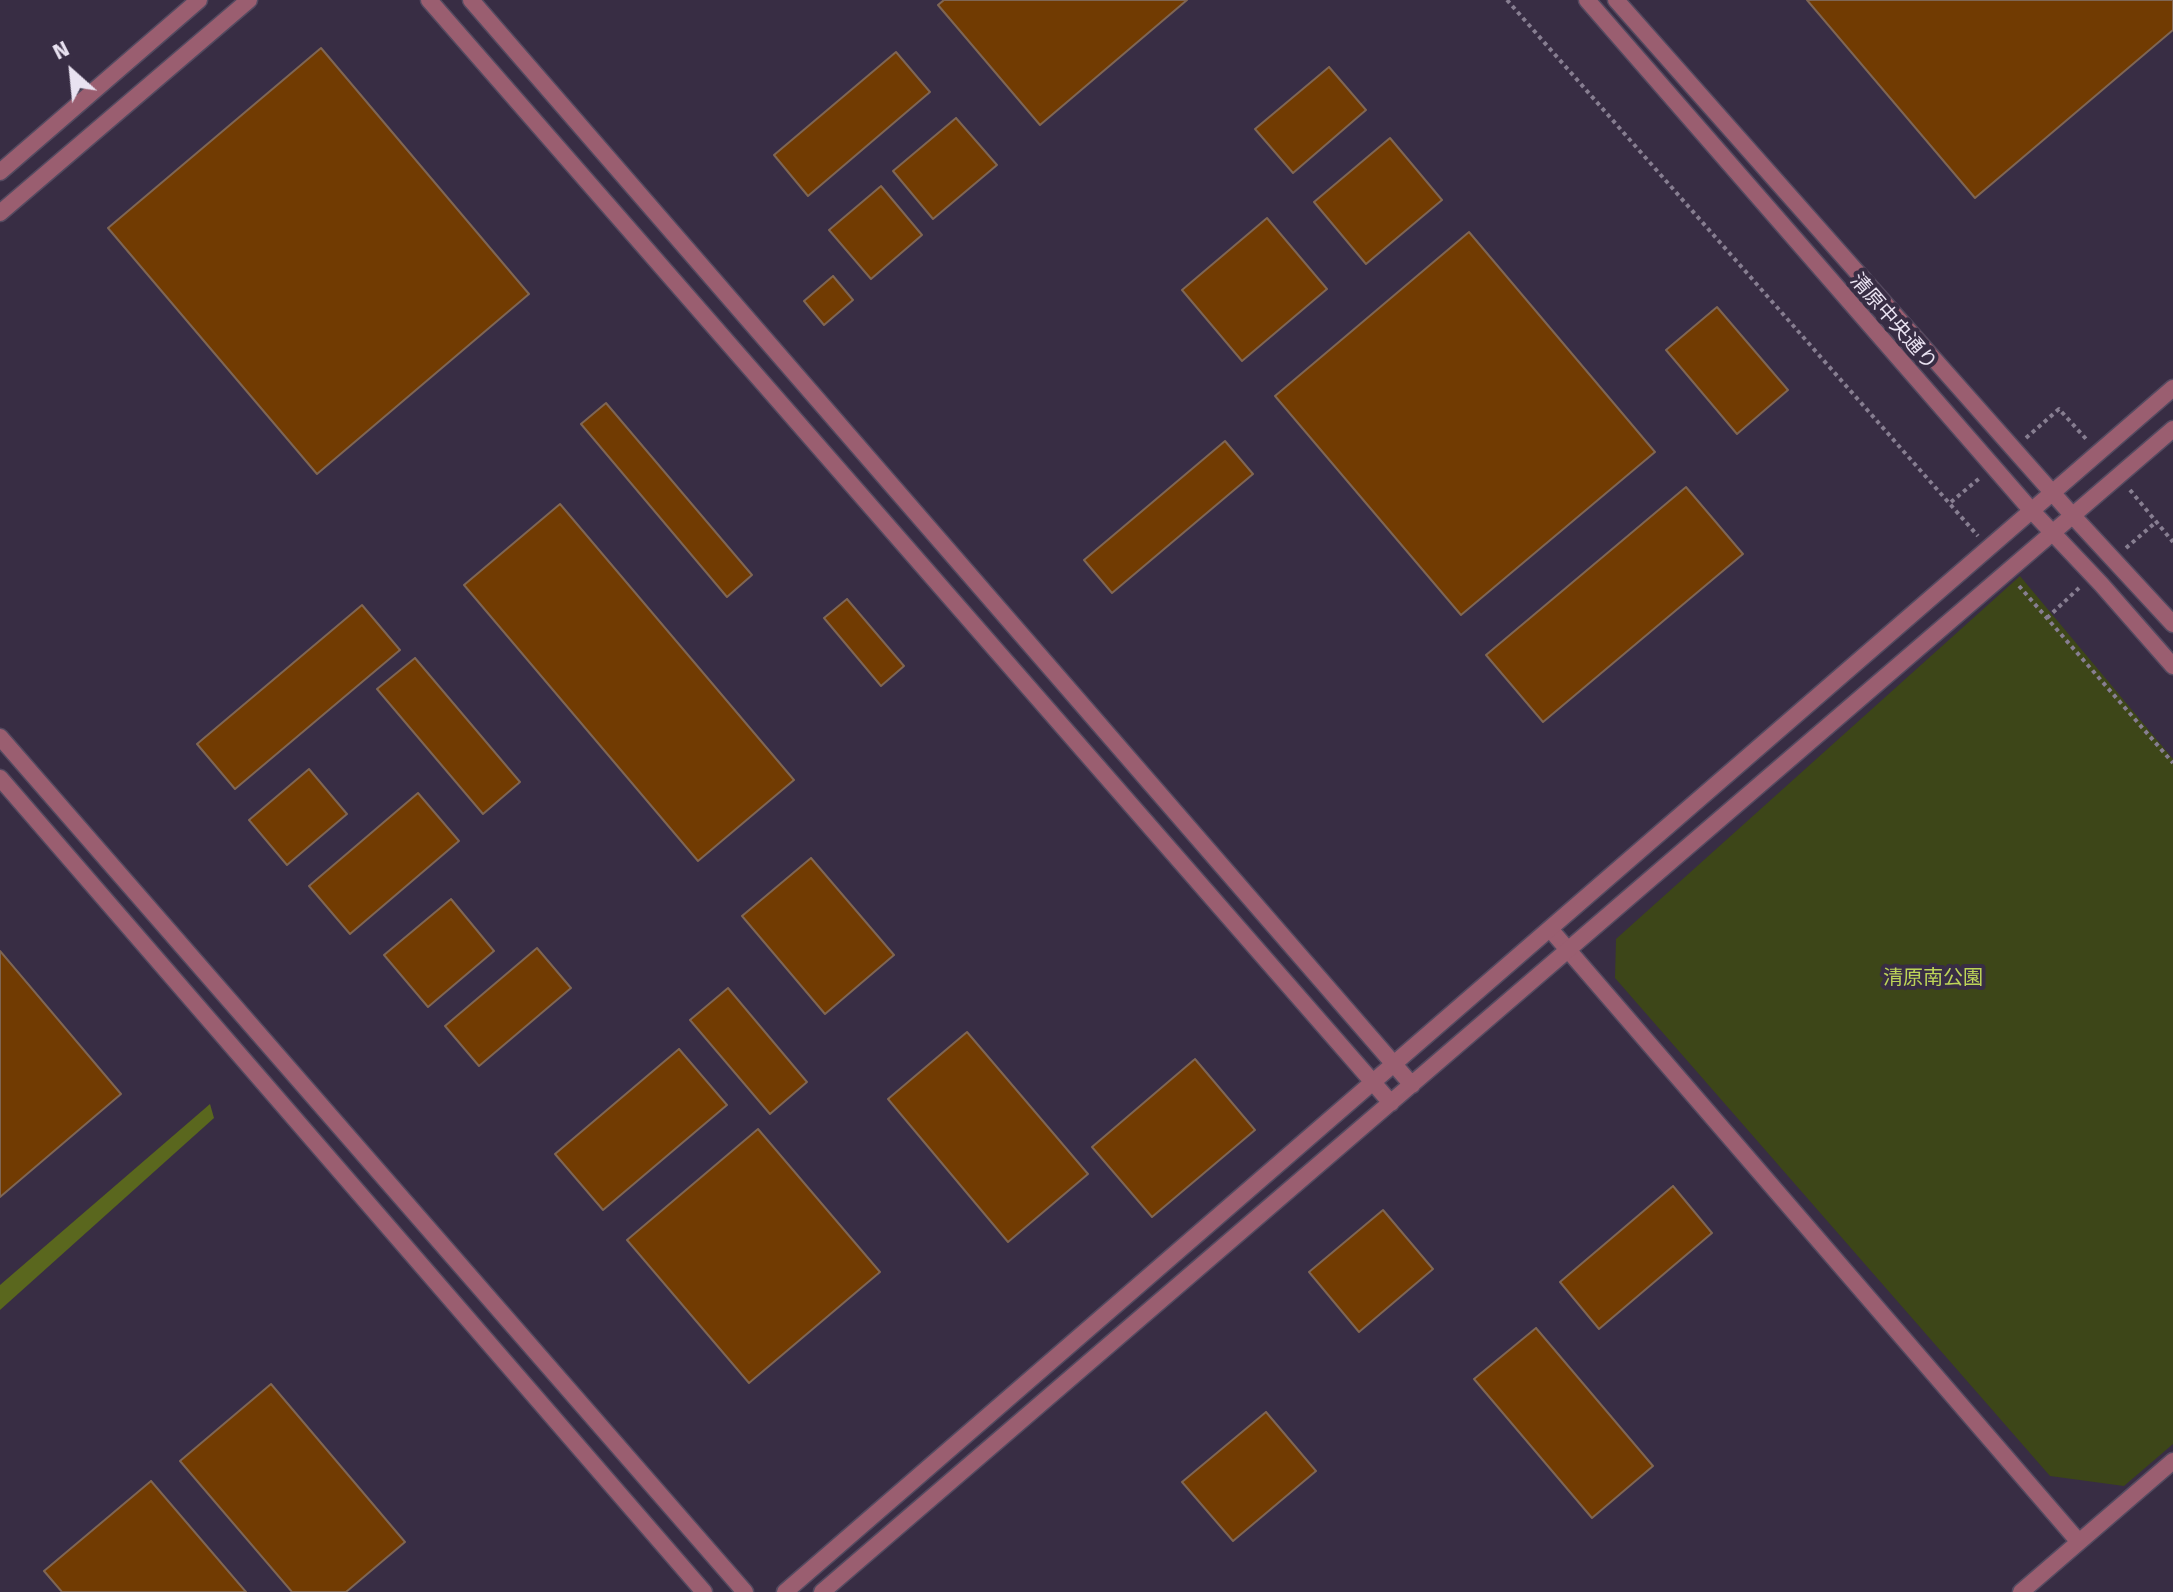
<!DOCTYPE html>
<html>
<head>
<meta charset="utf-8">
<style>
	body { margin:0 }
	#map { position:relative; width:2173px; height:1592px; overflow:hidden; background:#382d44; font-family:"Fira Sans",sans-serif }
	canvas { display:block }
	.north { position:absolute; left:32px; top:32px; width:80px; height:80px; -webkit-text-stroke:6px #382d44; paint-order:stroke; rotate:333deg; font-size:22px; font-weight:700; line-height:32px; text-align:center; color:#e9e2f1 }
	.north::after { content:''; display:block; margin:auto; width:28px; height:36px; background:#e9e2f1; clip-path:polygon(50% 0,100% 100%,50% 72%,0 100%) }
</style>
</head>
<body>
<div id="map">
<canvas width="2173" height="1592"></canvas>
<div class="north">N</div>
</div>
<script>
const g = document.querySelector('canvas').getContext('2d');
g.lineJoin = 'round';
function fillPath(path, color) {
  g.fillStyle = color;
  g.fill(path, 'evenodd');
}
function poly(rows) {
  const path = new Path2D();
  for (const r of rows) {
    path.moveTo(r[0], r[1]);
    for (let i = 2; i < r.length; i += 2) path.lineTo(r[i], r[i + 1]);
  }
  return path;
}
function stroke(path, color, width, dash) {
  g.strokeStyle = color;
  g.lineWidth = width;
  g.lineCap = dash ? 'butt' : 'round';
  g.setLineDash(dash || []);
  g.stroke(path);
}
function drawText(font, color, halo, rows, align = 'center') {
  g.font = font + ' "Fira Sans","Noto Sans JP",sans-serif';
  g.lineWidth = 8;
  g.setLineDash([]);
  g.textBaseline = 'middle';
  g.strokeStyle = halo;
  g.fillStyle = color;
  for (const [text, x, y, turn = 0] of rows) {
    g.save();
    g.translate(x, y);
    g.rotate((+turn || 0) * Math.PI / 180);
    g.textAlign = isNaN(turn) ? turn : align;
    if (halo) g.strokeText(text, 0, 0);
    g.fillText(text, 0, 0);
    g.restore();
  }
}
fillPath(poly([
	[2020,576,2173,759,2173,1444,2124,1486,2050,1476,1615,978,1616,939]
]), '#3d4618');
fillPath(poly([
	[210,1104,214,1118,0,1310,0,1285]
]), '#5a671e');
const building = poly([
	[944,0,1187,0,1040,125,938,5,944,0],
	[1807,0,2173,0,2173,30,1975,198,1807,0],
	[321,48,529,294,317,474,108,228,321,48],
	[896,52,930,92,808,196,774,155,896,52],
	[1329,67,1366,110,1293,173,1255,129,1329,67],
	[956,118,997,165,933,219,893,171,956,118],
	[1390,138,1442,200,1366,264,1314,202,1390,138],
	[881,186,922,235,871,279,829,230,881,186],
	[1267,218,1327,289,1242,361,1182,290,1267,218],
	[1469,232,1655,452,1461,615,1275,396,1469,232],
	[833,276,853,300,824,325,804,301,833,276],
	[1717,307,1788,390,1737,434,1666,350,1717,307],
	[606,403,752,575,727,597,581,424,606,403],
	[1225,441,1253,474,1112,593,1084,560,1225,441],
	[1686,487,1743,554,1543,722,1486,655,1686,487],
	[560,504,794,780,698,861,464,585,560,504],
	[847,599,904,666,881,686,824,618,847,599],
	[362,605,400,650,235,789,197,744,362,605],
	[415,658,520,782,483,814,377,689,415,658],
	[309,769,347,814,287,865,249,820,309,769],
	[418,793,459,841,350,934,309,886,418,793],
	[811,858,894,955,825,1014,742,916,811,858],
	[451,899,494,951,428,1007,384,955,451,899],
	[537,948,571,988,479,1066,445,1026,537,948],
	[0,951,121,1094,0,1197,0,951],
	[728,988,807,1082,770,1114,690,1020,728,988],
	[967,1032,1088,1174,1008,1242,888,1099,967,1032],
	[679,1049,727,1105,603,1210,555,1154,679,1049],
	[1195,1059,1255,1130,1152,1217,1092,1147,1195,1059],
	[758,1129,880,1272,749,1383,627,1240,758,1129],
	[1673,1186,1712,1233,1599,1329,1560,1282,1673,1186],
	[1383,1210,1433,1269,1359,1332,1309,1272,1383,1210],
	[1536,1328,1653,1466,1592,1518,1474,1379,1536,1328],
	[271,1384,405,1542,346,1592,292,1592,180,1461,271,1384],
	[1266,1412,1316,1471,1233,1541,1182,1482,1266,1412],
	[151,1481,246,1592,62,1592,44,1571,151,1481]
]);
fillPath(building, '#713b02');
stroke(building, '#7f6654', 2);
const minor = poly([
	[1550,929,2079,1542],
	[2021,1592,2173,1461]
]);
const tertiary = poly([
	[429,0,1391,1103],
	[471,0,1412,1085],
	[1587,0,2031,510,2101,584,2173,666],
	[1616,0,2073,516,2173,624],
	[0,172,199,0],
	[0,213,249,0],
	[0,737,745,1592],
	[0,778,704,1592],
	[785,1592,2173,388],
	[822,1592,2173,429]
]);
stroke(minor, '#544a60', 19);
stroke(tertiary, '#544a60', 19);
stroke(poly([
	[1507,0,1978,536],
	[2026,438,2059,409,2087,440],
	[2130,490,2173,542],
	[1951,502,1981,477],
	[2126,548,2156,522],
	[2019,586,2173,763],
	[2047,618,2079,588]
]), '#877e91', 4, [4, 4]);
stroke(minor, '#9a5e70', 16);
stroke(tertiary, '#9a5e70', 16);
drawText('20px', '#e9e2f1', '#382d44', [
	["清原中央通り",1893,322,49]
]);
drawText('20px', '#bdd458', '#382d44', [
	["清原南公園",1933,978]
]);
</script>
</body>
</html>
